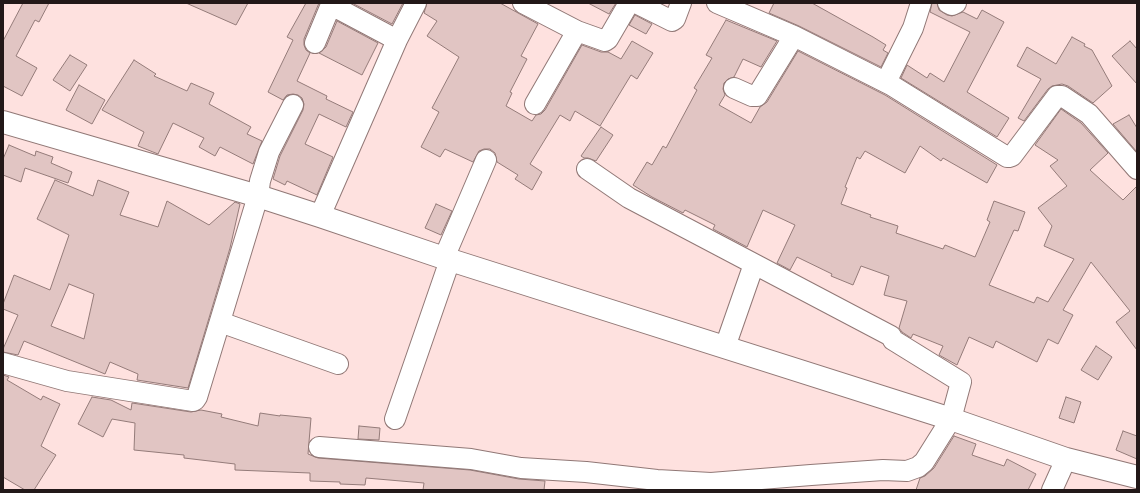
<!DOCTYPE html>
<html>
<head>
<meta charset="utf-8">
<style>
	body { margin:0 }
	#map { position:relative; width:1140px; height:493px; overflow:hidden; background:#fee1df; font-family:Manrope,sans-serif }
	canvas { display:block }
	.frame { position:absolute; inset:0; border:4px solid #221818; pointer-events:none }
</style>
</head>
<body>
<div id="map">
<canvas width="1140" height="493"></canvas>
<div class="frame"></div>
</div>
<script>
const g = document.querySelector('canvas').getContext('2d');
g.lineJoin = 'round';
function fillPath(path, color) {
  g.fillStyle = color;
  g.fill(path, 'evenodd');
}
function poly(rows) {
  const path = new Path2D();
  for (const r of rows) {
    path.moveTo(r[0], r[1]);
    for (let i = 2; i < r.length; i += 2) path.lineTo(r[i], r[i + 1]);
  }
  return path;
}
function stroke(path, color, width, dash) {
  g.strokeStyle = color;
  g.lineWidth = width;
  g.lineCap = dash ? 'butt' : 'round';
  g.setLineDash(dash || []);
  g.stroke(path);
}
const building = poly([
	[23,3,49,3,39,22,35,20,16,56,37,68,22,96,3,86,3,41,23,3],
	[186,3,248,3,236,25,186,3],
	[306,3,319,3,304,39,304,45,306,50,310,53,297,81,327,96,326,99,353,112,346,127,319,114,305,144,333,157,317,195,287,181,285,185,273,179,280,156,303,110,304,104,302,98,298,95,293,94,287,95,283,100,268,92,293,40,287,37,306,3],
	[352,3,403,3,392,24,352,3],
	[427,3,500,3,538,24,521,56,527,59,510,92,512,93,506,106,532,121,536,115,541,114,545,110,582,45,601,52,608,52,621,59,632,41,653,53,637,79,631,75,600,126,575,111,570,121,560,115,530,164,542,172,532,190,515,179,518,175,497,162,495,153,490,149,484,149,479,151,473,162,445,149,440,157,421,147,439,112,432,108,459,57,427,36,437,21,424,13,427,3],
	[588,3,616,3,609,14,588,3],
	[774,3,812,3,873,37,886,45,883,50,888,53,881,67,799,26,769,13,774,3],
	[932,3,937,3,939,10,947,15,952,16,963,12,977,19,982,10,1004,22,967,92,1009,118,997,137,901,78,907,65,927,78,930,73,944,82,970,32,930,12,932,3],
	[635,15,652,24,646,34,629,25,635,15],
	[726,20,777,41,761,67,743,59,734,77,728,79,724,83,723,89,725,95,719,105,751,123,760,107,767,102,798,51,885,95,997,165,987,183,943,158,941,161,920,146,905,173,865,151,860,159,857,157,845,187,847,188,841,204,871,215,870,217,898,226,896,233,943,249,945,245,975,257,990,222,987,220,994,201,1025,212,1018,231,1014,230,989,285,1034,303,1037,297,1048,302,1074,259,1044,246,1052,226,1038,208,1067,186,1050,166,1058,160,1035,145,1061,109,1081,123,1108,153,1090,170,1123,200,1137,186,1137,350,1116,322,1130,311,1091,262,1063,310,1073,315,1058,344,1048,339,1037,362,996,341,993,348,969,337,957,365,939,355,943,346,913,334,911,338,902,332,899,328,907,301,884,295,889,276,861,266,853,285,831,276,832,274,797,257,790,270,777,263,795,225,763,210,747,247,713,229,715,225,685,210,683,213,652,197,633,185,647,162,652,165,663,146,666,148,697,90,694,88,712,58,706,55,726,20],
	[337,21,378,43,362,75,319,53,326,47,337,21],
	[1072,37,1085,44,1084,46,1092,50,1112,86,1093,103,1068,86,1062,84,1052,86,1048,89,1024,121,1018,118,1041,79,1017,66,1027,47,1056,64,1072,37],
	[1130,41,1137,49,1137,84,1112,56,1130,41],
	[70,55,87,65,70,91,53,80,70,55],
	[134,60,156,74,154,76,187,91,191,83,214,93,209,104,251,127,247,134,262,141,253,164,220,147,215,156,199,147,204,138,173,123,158,154,138,146,144,132,102,110,134,60],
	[79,85,105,100,92,124,66,110,79,85],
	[1129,115,1137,128,1137,152,1113,124,1129,115],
	[601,127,613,135,596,161,588,158,584,158,581,156,601,127],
	[9,145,35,156,36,151,53,157,51,163,72,172,68,183,25,168,21,182,3,175,3,159,9,145],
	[55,180,93,196,98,180,129,192,120,215,158,227,167,201,209,225,235,202,240,204,230,248,188,388,137,380,138,374,110,362,105,374,24,341,18,355,3,352,3,349,18,315,3,309,3,304,14,275,50,290,69,235,37,219,55,180],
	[69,284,94,294,84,339,51,326,69,284],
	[436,204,452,211,441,235,425,228,436,204],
	[1096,346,1112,357,1098,380,1081,370,1096,346],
	[3,375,9,377,7,380,41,400,43,396,60,404,41,446,56,455,34,490,25,490,3,477,3,375],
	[92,397,111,400,131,410,132,403,191,412,201,410,222,414,221,417,258,426,260,413,280,416,280,415,311,418,308,454,318,458,470,470,519,479,545,481,544,490,423,490,424,483,366,478,365,485,340,484,340,482,310,481,310,473,235,470,235,464,184,458,184,455,134,450,135,423,112,419,103,437,78,424,92,397],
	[1066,397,1081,402,1074,423,1059,418,1066,397],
	[359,426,380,428,379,440,358,439,359,426],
	[1123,431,1137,436,1137,459,1116,450,1123,431],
	[954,436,976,444,972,455,1004,466,1007,459,1036,474,1028,490,916,490,920,478,925,476,934,468,954,436]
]);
fillPath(building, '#e1c5c3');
stroke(building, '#947b79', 1);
const street = poly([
	[523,3,577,31,605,41,608,39,629,3],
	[636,3,672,21,675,19,681,3],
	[717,3,794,36,891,85,1007,157,1009,157,1012,156,1057,96,1062,96,1089,114,1137,169],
	[948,3,952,5,956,3],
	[315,43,330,7,333,6,397,40],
	[886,82,913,28,921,3],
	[734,88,752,96,757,96,794,36],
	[535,104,577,31],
	[320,216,397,40,416,3],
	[444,258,486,160],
	[220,322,338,364],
	[725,347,754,264],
	[3,363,67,381,193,401,195,400,197,397,258,196,260,181,269,152,293,105],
	[395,419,450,260],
	[319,447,471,459,521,468,586,472,657,480,711,483,811,475,883,470,907,471,918,467,924,462,951,419,961,382,893,340,891,336,629,198,587,169],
	[1052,490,1066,459]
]);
const secondary = poly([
	[3,122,258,196,320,216,444,258,951,419,1066,459,1137,477]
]);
stroke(street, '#917876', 22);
stroke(secondary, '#917876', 24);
stroke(street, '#fff', 20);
stroke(secondary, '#fff', 22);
</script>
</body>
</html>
